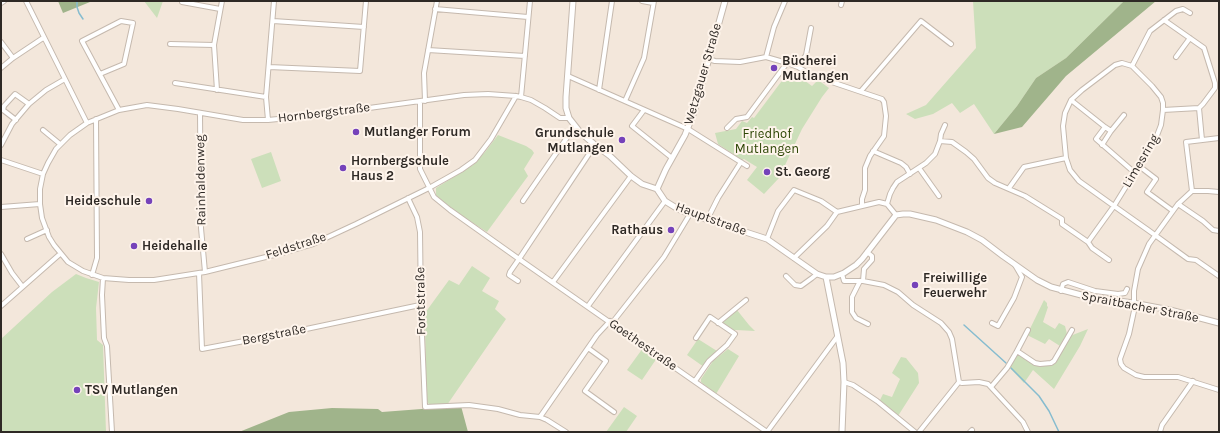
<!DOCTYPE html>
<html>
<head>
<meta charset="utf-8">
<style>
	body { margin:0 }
	#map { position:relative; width:1220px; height:433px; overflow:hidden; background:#f3e7db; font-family:Karla,sans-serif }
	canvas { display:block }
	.frame { position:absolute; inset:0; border:2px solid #2e2925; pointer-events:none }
</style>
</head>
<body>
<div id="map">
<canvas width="1220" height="433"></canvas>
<div class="frame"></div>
</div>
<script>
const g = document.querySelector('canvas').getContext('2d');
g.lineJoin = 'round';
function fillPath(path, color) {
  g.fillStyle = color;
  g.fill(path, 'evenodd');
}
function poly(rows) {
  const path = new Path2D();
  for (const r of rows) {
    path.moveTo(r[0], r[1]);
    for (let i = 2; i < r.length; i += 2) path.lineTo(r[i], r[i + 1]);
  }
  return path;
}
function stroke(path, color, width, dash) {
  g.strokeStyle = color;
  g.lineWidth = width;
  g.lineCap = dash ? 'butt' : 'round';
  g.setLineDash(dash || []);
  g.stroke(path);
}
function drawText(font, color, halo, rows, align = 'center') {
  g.font = font + ' Karla,sans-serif';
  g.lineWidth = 4;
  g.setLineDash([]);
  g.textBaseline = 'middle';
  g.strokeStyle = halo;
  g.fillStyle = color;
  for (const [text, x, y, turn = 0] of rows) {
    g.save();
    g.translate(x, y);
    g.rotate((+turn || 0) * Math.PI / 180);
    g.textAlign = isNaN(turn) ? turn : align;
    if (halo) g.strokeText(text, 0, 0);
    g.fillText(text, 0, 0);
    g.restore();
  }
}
fillPath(poly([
	[144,1,163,1,157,18],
	[973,1,1124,1,1066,58,1036,78,1017,106,994,134,974,104,960,113,952,103,933,114,915,119,906,114,926,105,976,48],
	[790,70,812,86,818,80,829,88,822,97,802,129,779,178,764,194,747,180,757,167,744,159,742,160,718,144,715,133,736,129,742,121,747,123,752,117,754,118],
	[498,135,526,146,532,150,534,153,524,169,528,176,487,232,459,214,441,200,436,195,436,188,473,165,485,152],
	[271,152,281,181,262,188,251,159],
	[472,266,490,278,482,291,499,301,495,309,506,319,447,405,430,405,428,403,426,399,425,313,449,280,459,285],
	[76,274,86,278,99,282,96,308,97,340,103,345,106,432,1,432,1,339,52,292],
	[1044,300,1047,303,1047,306,1048,307,1043,322,1055,329,1059,323,1065,326,1067,334,1060,346,1049,339,1045,344,1027,335],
	[737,310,749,325,755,331,736,330,733,331,723,324,723,321],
	[1088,329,1080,346,1054,389,1033,370,1024,383,1009,367,1015,358,1017,356,1021,356,1034,364,1052,365,1054,363,1070,336],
	[698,339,717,351,704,367,687,355],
	[643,348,646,350,647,352,657,358,642,380,627,370],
	[728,349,739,356,716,394,701,382,701,379,713,361],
	[901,357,906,358,918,373,919,383,898,416,880,400,883,394,892,397,900,379,892,373],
	[624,407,637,416,626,432,606,432]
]), '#ccdfba');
fillPath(poly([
	[58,1,98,1,90,2,63,13],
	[1124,1,1156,1,1066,76,1022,127,994,134,1017,106,1036,78,1066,58],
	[461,406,468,432,239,432,289,412,332,408,378,409,382,412]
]), '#a0b48b');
stroke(poly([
	[77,1,77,7,79,13,83,19],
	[964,325,1006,363],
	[1011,368,1039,396,1049,411,1059,432]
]), '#86bccf', 1.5);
const minor = poly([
	[26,1,87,123],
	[642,1,653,3],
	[182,2,220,9],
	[1,3,4,1],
	[841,5,842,1],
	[435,9,528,17],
	[273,21,364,27],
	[1,42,13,58],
	[170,44,214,45],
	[428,50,525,56],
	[766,57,774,27,785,1],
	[1176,57,1190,38],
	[708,59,715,61,740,62,766,57,787,63,798,67,811,75,882,99,884,102,886,116,884,136,870,156,865,168,865,190,862,199,862,205],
	[1132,66,1150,31,1176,11,1183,9,1190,13],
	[269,67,360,71,366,1],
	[798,67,806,55,811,28],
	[1,68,13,58,43,38],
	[100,74,124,64,133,23,121,21,82,41,119,110],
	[568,76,688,129,747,166],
	[175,83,266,97],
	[217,90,214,45,222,1],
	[599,90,612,1],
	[861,91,921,21,951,44],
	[516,96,491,139,475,160,461,170,429,188,356,224,313,244,282,253,205,272,154,280,129,280,103,278,83,271,68,262,54,245,49,237,42,218,40,204,40,189,43,174,48,163,56,149,70,135,87,123,119,110,147,105,178,109,243,120,268,120,318,115,464,95,488,94,516,96,521,97,531,100,545,108,560,118,569,118],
	[521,97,530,1],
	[1071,100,1105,127],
	[425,101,424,73,437,1],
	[625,101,644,58,654,1],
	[420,102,420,169,434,197,450,210,519,259,767,432],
	[1199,108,1202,140],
	[644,110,632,126,672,158],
	[1163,110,1199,108,1203,104,1215,88,1215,83,1204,48,1164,20],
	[200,113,201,228,205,272],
	[16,120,3,110,4,106,15,94,29,104],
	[268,120,266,97,274,1],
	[727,128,736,119,747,117,787,63],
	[43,130,60,144],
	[1111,131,1124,115],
	[940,141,952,142,966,152,974,159,988,178,995,183,1025,196,1062,219,1062,224,1088,242,1114,206,1156,138,1161,125,1163,110,1163,103,1161,97,1152,86,1132,66,1122,63,1115,65,1082,90,1071,100,1065,113,1063,126,1066,158,1070,170,1079,181,1114,206,1148,230,1188,259,1196,260,1219,276],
	[1,145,12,124,29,104,46,90,65,79],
	[1102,145,1111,131,1105,127,1096,139,1135,173],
	[873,151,901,163,906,167,910,174],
	[1,160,43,174],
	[1139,166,1156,179,1147,192,1173,211],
	[919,168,939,196],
	[1009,188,1024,167,1066,158],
	[1192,191,1186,142,1219,138],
	[1219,192,1208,191,1192,191,1178,204,1149,244,1138,269,1134,291,1134,311,1129,334,1120,359,1121,364,1124,368,1136,375,1144,377,1178,377,1219,390],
	[408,198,417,217,420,232,421,310,425,407,469,405,498,409,520,415,540,417,547,420,566,432],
	[523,201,575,126],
	[887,204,890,194,893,188,897,182,926,163,935,154,940,141,941,134,945,125],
	[1178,204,1203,221,1213,230,1219,231],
	[1,207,40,204],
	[707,220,718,198,741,162],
	[27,239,47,230],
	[767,239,778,211,794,190,821,201,837,212],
	[1088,242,1092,248,1109,260],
	[867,252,872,256,872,260,864,269,863,281,884,285,898,292,913,305,941,323,949,332,952,339,959,382],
	[1,254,12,273,22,286],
	[794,258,827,226,837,212,879,202,887,204,896,215],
	[199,273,202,349,292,332,420,305],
	[842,274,844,281,862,281],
	[92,275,97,258,96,119],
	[786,276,795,285,801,286,812,278,817,274],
	[103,278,102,295,104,338,107,346,112,432],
	[518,281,509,275,510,272,519,259,595,145],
	[860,281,852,297,852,312,856,318,868,324],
	[553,282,631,176],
	[1061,291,1063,284,1068,282,1095,291,1118,294,1125,293,1127,289],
	[1,306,60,254],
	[588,306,665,201],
	[612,323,664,257,690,214],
	[718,323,746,300],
	[992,323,998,326,1014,298,1022,277,1015,265],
	[588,348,606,361,585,391,614,412],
	[1017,351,1028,330],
	[695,381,709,361,727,345,735,334,710,317,696,338],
	[844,382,853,385,877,401,915,432],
	[991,387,1007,368,1017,351,1035,363,1040,364,1051,363,1054,361,1072,330],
	[540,417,597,335,610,321],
	[767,432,837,337],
	[919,432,959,382,962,383,979,382,988,384,1023,422,1028,432],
	[970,432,972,430],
	[1160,432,1162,425,1193,381]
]);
const tertiary = poly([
	[573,1,566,97,566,108,569,118,580,132,595,145,610,156,631,176,642,184,657,189,665,201,678,209,690,214,767,239,817,274,826,277,834,277,844,273,856,265,862,259,896,215,903,214,910,214,936,220,967,232,982,240,1003,256,1037,280,1051,287,1085,296,1133,303,1170,310,1219,323],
	[657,189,666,169,685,135,694,112,725,1],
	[826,277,843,363,844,382,842,432]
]);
stroke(minor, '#c5b9ae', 6);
stroke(tertiary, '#c5b9ae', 7);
stroke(minor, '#fff', 4);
stroke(tertiary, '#fff', 5);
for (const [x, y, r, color] of [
	[774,68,4,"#7542ba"],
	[356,132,4,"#7542ba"],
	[622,140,4,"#7542ba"],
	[343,168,4,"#7542ba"],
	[767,172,4,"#7542ba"],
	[149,201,4,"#7542ba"],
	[671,230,4,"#7542ba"],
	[134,246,4,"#7542ba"],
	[915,285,4,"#7542ba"],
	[77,390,4,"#7542ba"]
]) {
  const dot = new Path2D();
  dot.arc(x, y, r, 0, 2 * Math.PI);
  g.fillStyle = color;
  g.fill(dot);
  stroke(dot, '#fef4eb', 1.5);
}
drawText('bold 13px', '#2e2925', '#fef4eb', [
	["Bücherei",782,61],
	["Mutlangen",782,76],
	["Mutlanger Forum",364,132],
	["Grundschule",614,133,"right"],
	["Mutlangen",614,148,"right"],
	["Hornbergschule",351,161],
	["Haus 2",351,176],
	["St. Georg",775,172],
	["Heideschule",141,201,"right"],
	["Rathaus",663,230,"right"],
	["Heidehalle",142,246],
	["Freiwillige",923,278],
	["Feuerwehr",923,293],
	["TSV Mutlangen",85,390]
], 'left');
drawText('13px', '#2e2925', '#fef4eb', [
	["Wetzgauer Straße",703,74,-74],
	["Hornbergstraße",324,113,-7],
	["Limesring",1141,161,-60],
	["Rainhaldenweg",201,180,-91],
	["Hauptstraße",711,219,20],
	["Feldstraße",296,246,-18],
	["Forststraße",421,301,-91],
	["Spraitbacher Straße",1140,307,11],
	["Bergstraße",274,335,-11],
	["Goethestraße",643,345,35]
]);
drawText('13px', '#2d4605', '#fef4eb', [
	["Friedhof",767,134],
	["Mutlangen",767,149]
]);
</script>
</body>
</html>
